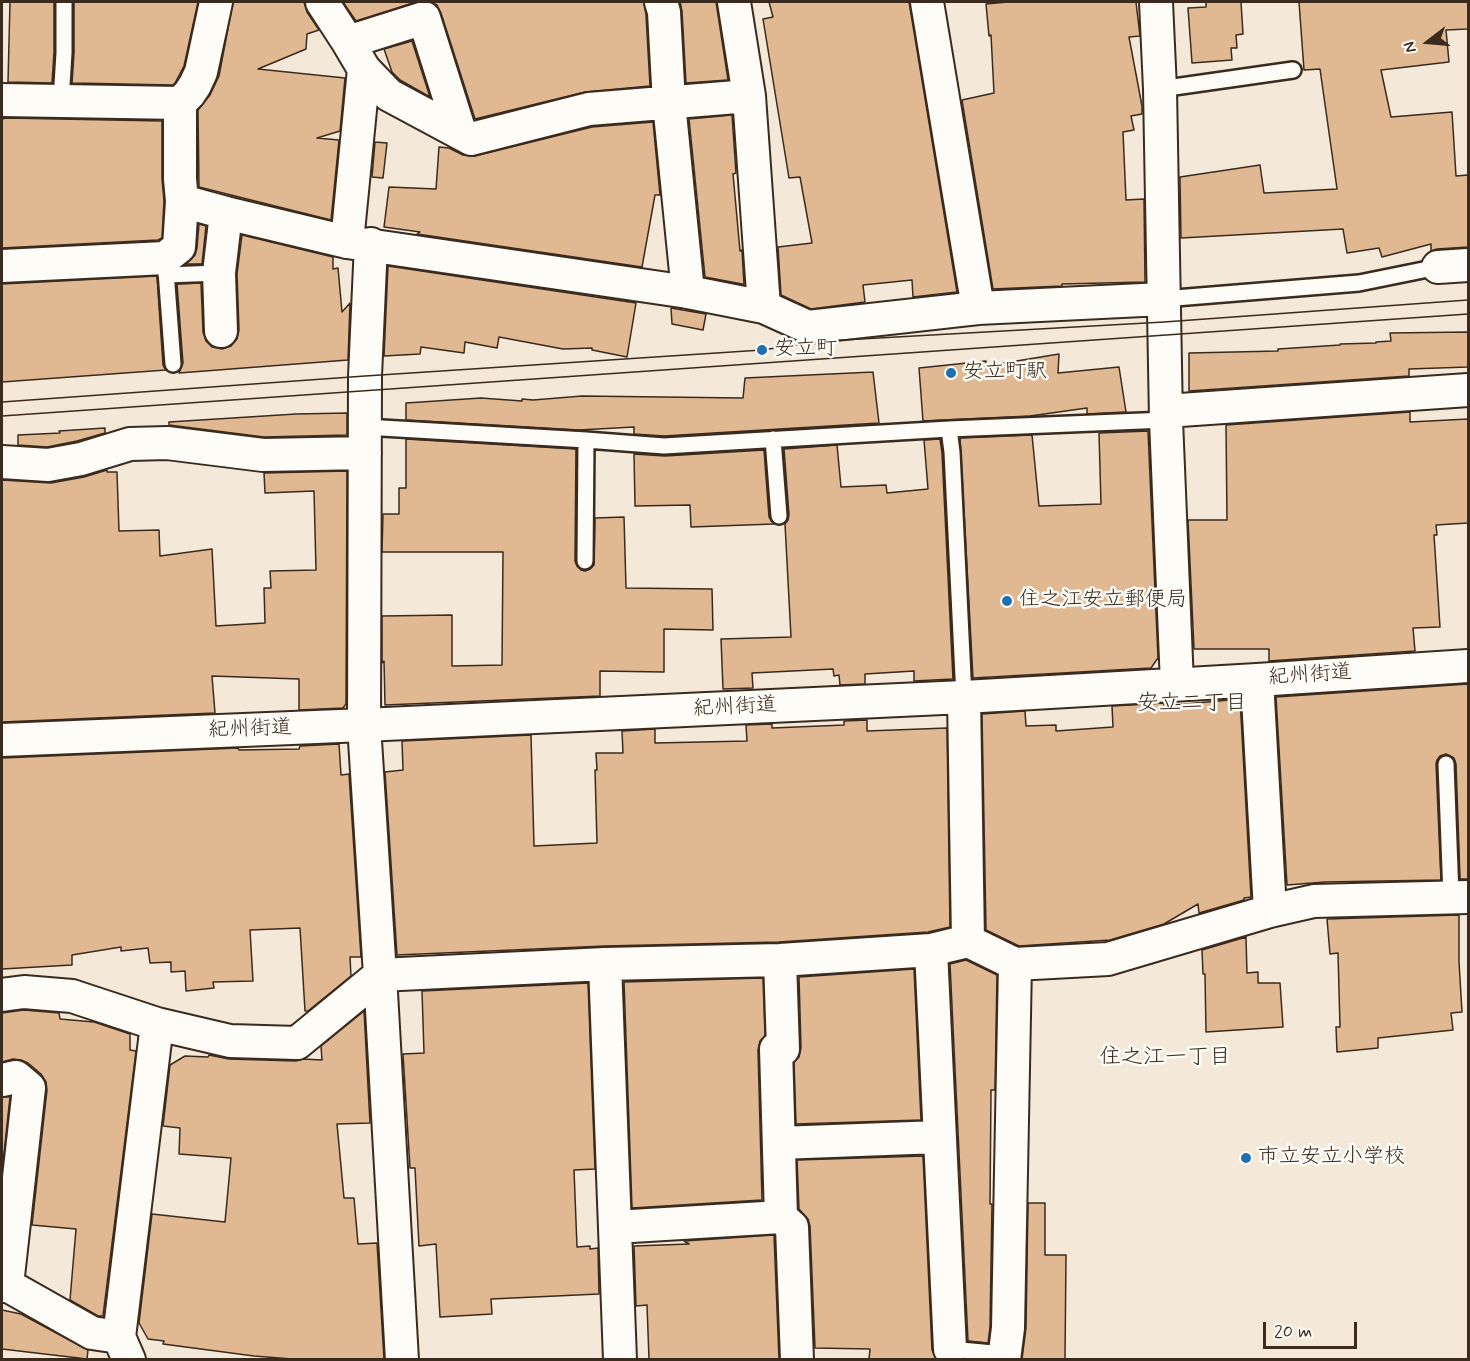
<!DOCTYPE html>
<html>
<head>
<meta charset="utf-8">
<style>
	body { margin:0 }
	#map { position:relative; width:1470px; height:1361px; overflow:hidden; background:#f4e8d8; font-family:Mynerve,sans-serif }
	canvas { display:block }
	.frame { position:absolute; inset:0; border:3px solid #3b2a1e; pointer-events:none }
	.north { position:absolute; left:1398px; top:12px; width:60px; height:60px; -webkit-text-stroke:4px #fdfcf7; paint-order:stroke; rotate:254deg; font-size:16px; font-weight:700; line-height:24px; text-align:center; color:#3b2a1e }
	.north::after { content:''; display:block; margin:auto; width:21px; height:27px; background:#3b2a1e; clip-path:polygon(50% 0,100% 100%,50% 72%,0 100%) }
	.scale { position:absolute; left:1263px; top:1322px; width:94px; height:27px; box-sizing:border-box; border:3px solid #3b2a1e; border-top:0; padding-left:8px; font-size:18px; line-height:21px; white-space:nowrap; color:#3b2a1e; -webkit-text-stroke:4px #fdfcf7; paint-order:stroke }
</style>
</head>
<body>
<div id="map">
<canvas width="1470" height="1361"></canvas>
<div class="frame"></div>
<div class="north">N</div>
<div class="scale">20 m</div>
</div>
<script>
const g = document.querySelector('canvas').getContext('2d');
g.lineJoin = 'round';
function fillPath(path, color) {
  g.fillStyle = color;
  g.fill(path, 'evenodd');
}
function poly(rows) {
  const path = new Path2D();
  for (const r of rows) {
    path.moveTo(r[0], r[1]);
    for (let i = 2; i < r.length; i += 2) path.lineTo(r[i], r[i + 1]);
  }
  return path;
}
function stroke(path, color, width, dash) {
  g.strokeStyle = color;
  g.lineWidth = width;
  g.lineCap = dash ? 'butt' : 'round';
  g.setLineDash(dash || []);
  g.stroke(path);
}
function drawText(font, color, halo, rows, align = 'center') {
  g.font = font + ' Mynerve,"Klee One",sans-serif';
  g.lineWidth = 5;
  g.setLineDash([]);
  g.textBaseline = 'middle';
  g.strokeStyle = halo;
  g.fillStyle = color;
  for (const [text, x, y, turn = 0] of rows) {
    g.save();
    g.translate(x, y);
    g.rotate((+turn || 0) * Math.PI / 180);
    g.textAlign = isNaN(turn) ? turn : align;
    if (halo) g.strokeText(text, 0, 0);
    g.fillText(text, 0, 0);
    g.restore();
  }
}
const building = poly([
	[10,2,54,2,54,53,52,83,8,82,10,2],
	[74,2,198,2,184,66,175,83,173,85,72,83,74,53,74,2],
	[233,2,304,2,307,12,319,30,307,34,306,49,258,69,345,78,340,131,317,138,339,140,331,220,199,187,198,110,210,95,219,76,233,2],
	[343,2,416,2,356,21,343,2],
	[430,2,644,2,646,15,650,86,585,92,475,119,441,13,437,5,430,2],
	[680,2,716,2,728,80,686,83,682,11,680,2],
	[769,2,909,2,957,292,913,297,912,280,863,285,865,302,811,309,781,295,778,247,812,243,800,177,789,178,763,19,773,17,769,2],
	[1008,2,1136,2,1140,36,1129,37,1142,106,1142,114,1131,116,1134,130,1123,132,1126,200,1144,199,1145,282,1062,284,1062,286,993,289,962,100,994,93,991,35,989,36,986,4,1008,2],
	[1206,2,1241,2,1243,34,1236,35,1237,48,1231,48,1232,60,1192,63,1188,8,1206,7,1206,2],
	[1299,2,1468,2,1468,29,1446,30,1449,62,1381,70,1391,117,1452,112,1456,176,1468,175,1468,247,1437,249,1431,251,1431,244,1382,257,1379,248,1347,253,1343,229,1181,238,1180,177,1260,165,1264,193,1337,189,1320,69,1304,70,1299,2],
	[412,41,430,97,400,80,392,72,384,49,412,41],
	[732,115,736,173,733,174,740,251,742,250,744,284,742,284,705,277,689,119,732,115],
	[6,118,162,121,162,179,164,201,162,238,158,240,2,248,2,119,6,118],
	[653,122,660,195,655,195,642,267,417,234,420,232,384,227,389,187,436,189,439,147,449,148,463,155,475,156,592,127,653,122],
	[375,142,387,143,383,178,372,177,375,142],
	[199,224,206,226,202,264,186,264,195,255,197,248,199,224],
	[242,235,333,257,333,269,338,268,342,312,350,303,348,360,179,373,183,363,177,284,201,283,203,332,206,341,212,347,222,349,231,346,237,339,239,330,237,274,242,235],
	[388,266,636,303,627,357,592,350,592,348,563,349,499,337,497,348,465,342,464,353,421,347,420,354,384,356,388,266],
	[157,276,163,365,166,370,2,382,2,284,157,276],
	[671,308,706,314,703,330,672,324,671,308],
	[1468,332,1468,367,1409,369,1409,376,1189,391,1189,353,1278,351,1278,349,1340,345,1340,344,1376,343,1376,342,1391,341,1390,333,1468,332],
	[1059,354,1058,373,1119,367,1126,412,1087,414,1087,408,1030,416,923,421,919,368,986,361,986,366,1059,354],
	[873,372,879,423,664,436,634,434,634,427,579,430,406,420,406,403,481,398,522,401,522,399,533,400,582,396,743,398,745,378,873,372],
	[1410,412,1410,422,1468,419,1468,523,1436,525,1437,535,1434,535,1440,627,1413,628,1415,651,1269,661,1269,649,1194,649,1188,520,1227,520,1226,425,1410,412],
	[347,413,347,435,264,437,169,425,169,422,296,414,347,413],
	[105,428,105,433,77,441,47,447,18,445,18,435,60,433,59,431,105,428],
	[1148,431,1158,658,1151,668,973,678,960,438,1032,435,1039,506,1101,504,1099,433,1148,431],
	[406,439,576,449,575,561,577,566,581,570,585,571,590,569,594,565,595,518,624,517,626,588,712,589,713,630,664,629,664,672,600,671,600,696,385,705,384,661,382,663,382,616,452,615,452,666,502,665,503,552,382,552,383,514,399,514,399,488,406,488,406,439],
	[940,439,942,453,953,679,914,681,914,671,865,674,865,684,840,685,839,675,834,676,833,669,752,673,753,688,723,689,721,639,791,637,785,524,788,520,789,515,784,449,837,445,841,487,886,485,887,493,928,489,924,440,940,439],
	[764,450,769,517,774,524,691,527,690,505,635,506,634,454,665,456,764,450],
	[107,470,107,472,117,472,119,531,159,530,160,556,212,549,216,626,265,623,264,588,271,588,270,571,316,570,314,491,265,493,264,473,347,471,346,704,343,708,299,710,299,679,212,676,215,713,2,722,2,480,51,483,84,477,107,470],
	[1468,684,1468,879,1460,879,1456,764,1454,758,1446,754,1440,756,1437,760,1436,764,1441,880,1325,882,1287,885,1276,697,1468,684],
	[1240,699,1251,897,1244,898,1244,900,1199,913,1198,904,1164,924,1110,940,1019,946,986,930,982,714,1025,711,1026,726,1056,725,1056,731,1113,727,1112,706,1164,703,1164,706,1240,699],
	[867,720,867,731,947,728,950,927,928,932,779,942,605,946,397,955,385,772,403,770,402,741,531,735,534,846,597,843,595,770,597,770,596,753,623,753,622,731,655,729,655,743,747,741,746,725,772,724,772,728,844,725,844,721,867,720],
	[339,744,341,775,349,774,361,957,350,957,351,976,308,1011,305,1011,300,928,250,930,253,981,213,982,214,988,186,991,185,971,171,972,171,962,150,963,148,948,121,951,121,947,72,955,72,965,2,969,2,758,238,748,239,750,299,749,300,746,339,744],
	[1459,915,1459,962,1462,1012,1451,1013,1453,1030,1378,1038,1378,1048,1337,1052,1336,1027,1340,1027,1338,953,1330,954,1327,919,1459,915],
	[1246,937,1247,973,1258,972,1258,983,1280,983,1283,1027,1206,1032,1205,974,1203,974,1202,950,1246,937],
	[966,960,997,975,995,1090,991,1090,990,1204,992,1204,990,1327,988,1343,968,1341,950,964,966,960],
	[914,969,921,1120,796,1124,794,1062,799,1057,801,1048,799,977,914,969],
	[763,978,765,1036,760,1041,758,1050,762,1200,632,1208,624,982,763,978],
	[588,983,595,1169,574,1170,577,1247,590,1246,590,1249,598,1248,599,1294,491,1299,492,1314,440,1317,436,1244,419,1246,415,1168,410,1168,403,1054,424,1053,422,991,588,983],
	[24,1010,59,1013,60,1019,94,1022,130,1034,130,1050,136,1051,103,1316,98,1316,70,1300,76,1229,32,1225,47,1090,46,1082,41,1074,28,1063,21,1060,13,1059,2,1062,2,1013,24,1010],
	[364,1011,370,1123,337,1124,344,1198,354,1198,358,1244,377,1243,384,1359,292,1359,254,1356,163,1344,164,1341,148,1339,139,1323,152,1214,225,1222,231,1158,179,1154,180,1128,163,1126,170,1065,185,1056,208,1057,209,1055,229,1059,296,1061,303,1059,322,1060,321,1046,364,1011],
	[2,1097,10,1097,2,1172,2,1097],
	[923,1156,932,1350,936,1359,869,1359,870,1349,815,1348,810,1226,808,1219,799,1209,797,1160,923,1156],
	[1028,1203,1045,1203,1045,1255,1066,1255,1065,1359,1022,1359,1026,1328,1028,1203],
	[774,1235,779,1359,649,1359,647,1305,636,1306,634,1246,689,1244,684,1241,774,1235],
	[2,1310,21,1314,88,1350,87,1359,2,1349,2,1310]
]);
fillPath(building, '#e0b891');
stroke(building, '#3b2a1e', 1.5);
const service = poly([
	[1160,89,1293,70],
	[61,101,64,53,64,2],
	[165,258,173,364],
	[166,275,219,273],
	[1163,299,1359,283,1438,267],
	[365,427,586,440,664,446,949,429,1166,420],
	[949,429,952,452,964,697],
	[773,439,779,516],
	[585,561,586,440],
	[1446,764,1451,896],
	[950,1349,1004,1354]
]);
const minor = poly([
	[216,2,201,72,195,85,189,94,180,103,180,179,182,201,226,213,347,242,688,292,764,307,808,327,978,308,1163,299],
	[322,2,348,42,364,69,389,95,471,139,589,109,749,96],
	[661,2,664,12,669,103,688,292],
	[734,2,749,96,764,307],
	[927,2,978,308],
	[1156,2,1160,89,1166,420,1177,684],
	[348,42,424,18,460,132],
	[2,100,180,103],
	[347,242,364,69],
	[371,244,365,376,364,725,380,975,402,1360],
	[2,266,165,258,179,247,182,201],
	[1438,267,1468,265],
	[221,331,219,273,226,213],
	[1166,411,1468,390],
	[2,462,48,465,81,459,130,444,167,443,263,455,365,453],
	[1257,680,1270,911],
	[964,697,968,941],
	[2,740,364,725,964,697,1257,680,1468,666],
	[931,950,950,1349],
	[780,960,783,1049,776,1049,781,1217,792,1227,797,1360],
	[605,964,620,1360],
	[2,995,24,992,72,996,157,1024,230,1041,297,1043,380,975,605,964,780,960,931,950,968,941,1015,964,1108,959,1270,911,1314,901,1468,897],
	[2,1080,16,1077,29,1088,7,1285],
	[779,1143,939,1137],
	[615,1227,781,1217],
	[2,1286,7,1285,92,1333,119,1337],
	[129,1360,119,1337,157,1024],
	[1004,1360,1008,1328,1015,964]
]);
stroke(service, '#3b2a1e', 20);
stroke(minor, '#3b2a1e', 36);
stroke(service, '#fdfcf7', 15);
stroke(minor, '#fdfcf7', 32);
stroke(poly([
	[2,402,365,376,762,350,825,341,1164,322,1468,300],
	[2,416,1468,314]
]), '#3b2a1e', 1.5);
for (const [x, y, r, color] of [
	[762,350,6,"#1f6fb2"],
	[951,373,6,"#1f6fb2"],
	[1007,601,6,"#1f6fb2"],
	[1246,1158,6,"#1f6fb2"]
]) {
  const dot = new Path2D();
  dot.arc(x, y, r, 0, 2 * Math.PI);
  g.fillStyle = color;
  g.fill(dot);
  stroke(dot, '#fdfcf7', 2);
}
drawText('21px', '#3b2a1e', '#fdfcf7', [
	["安立町",774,350],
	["安立町駅",963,373],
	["住之江安立郵便局",1019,601],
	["市立安立小学校",1258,1158]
], 'left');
drawText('21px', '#3b2a1e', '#fdfcf7', [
	["紀州街道",1310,676,-4],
	["紀州街道",735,708,-3],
	["紀州街道",250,730,-2]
]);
drawText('22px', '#3b2a1e', '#fdfcf7', [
	["安立二丁目",1192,704],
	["住之江一丁目",1165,1058]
]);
</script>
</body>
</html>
